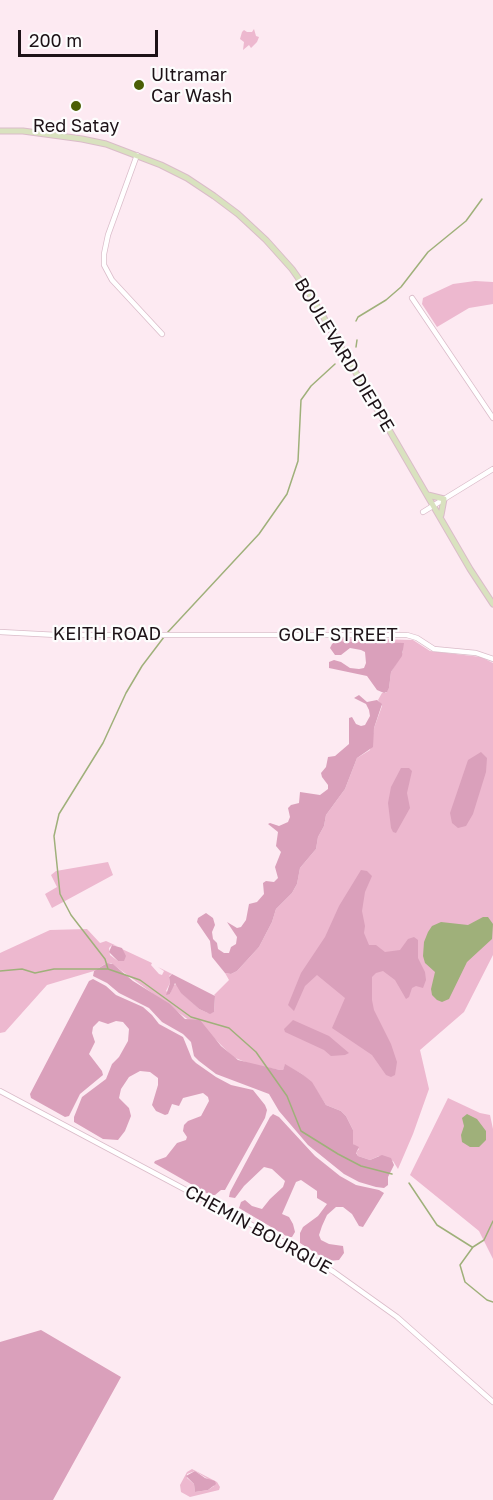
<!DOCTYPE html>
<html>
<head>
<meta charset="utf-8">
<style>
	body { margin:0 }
	#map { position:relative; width:493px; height:1500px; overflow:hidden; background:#fdeaf2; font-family:"Golos Text",sans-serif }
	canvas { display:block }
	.scale { position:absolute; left:18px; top:30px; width:140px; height:27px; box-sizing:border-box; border:3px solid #1d1217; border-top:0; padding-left:8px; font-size:18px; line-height:21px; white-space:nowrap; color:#1d1217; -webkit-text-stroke:4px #fdfdfd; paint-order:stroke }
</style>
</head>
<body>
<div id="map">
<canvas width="493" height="1500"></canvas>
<div class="scale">200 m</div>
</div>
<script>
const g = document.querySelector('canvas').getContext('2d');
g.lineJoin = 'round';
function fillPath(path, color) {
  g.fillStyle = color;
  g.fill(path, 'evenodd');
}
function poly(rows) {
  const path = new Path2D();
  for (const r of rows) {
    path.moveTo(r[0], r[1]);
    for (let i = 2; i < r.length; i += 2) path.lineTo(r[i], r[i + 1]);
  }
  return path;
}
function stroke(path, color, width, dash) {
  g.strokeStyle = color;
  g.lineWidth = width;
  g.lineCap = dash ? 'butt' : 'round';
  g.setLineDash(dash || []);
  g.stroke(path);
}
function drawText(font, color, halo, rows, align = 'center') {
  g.font = font + ' "Golos Text",sans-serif';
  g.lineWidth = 4.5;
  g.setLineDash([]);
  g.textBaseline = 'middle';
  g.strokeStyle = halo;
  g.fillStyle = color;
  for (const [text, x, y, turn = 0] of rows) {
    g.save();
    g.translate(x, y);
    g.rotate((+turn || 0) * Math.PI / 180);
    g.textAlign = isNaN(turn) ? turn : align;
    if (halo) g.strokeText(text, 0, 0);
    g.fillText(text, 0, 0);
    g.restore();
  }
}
fillPath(poly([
	[254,29,256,36,259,37,257,42,251,48,249,45,243,50,244,42,240,39,242,32,244,30,247,32,252,32],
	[475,281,493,282,493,304,469,308,437,327,422,304,423,298,453,284],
	[336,638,413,640,430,651,481,657,493,663,493,955,464,1012,420,1050,429,1089,413,1134,398,1169,393,1161,379,1156,370,1160,358,1156,356,1152,359,1149,353,1144,353,1130,346,1116,341,1111,326,1105,315,1088,302,1074,285,1065,283,1070,280,1070,250,1064,233,1057,216,1040,111,963,105,964,94,971,47,985,5,1032,0,1033,0,953,50,930,87,929,100,943,106,941,117,946,112,945,109,948,110,955,118,961,125,956,122,949,152,963,151,965,159,974,162,975,164,971,158,967,172,974,169,976,170,983,166,991,170,994,173,985,177,984,184,995,199,1009,208,1013,214,1012,215,996,214,995,229,980,225,973,231,974,237,971,259,947,272,922,276,909,292,893,297,884,300,868,316,849,318,837,324,826,326,815,345,789,357,758,370,750,374,728,382,706,378,700,382,693,386,693,389,688,391,672,403,652,403,647,392,642,336,641],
	[108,862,113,875,52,908,45,894,57,887,51,875,56,871],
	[448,1098,480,1113,490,1115,493,1129,493,1259,479,1231,410,1175],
	[192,1469,217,1482,220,1487,219,1490,190,1497,181,1492,180,1485,187,1472],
	[195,1471,208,1479,214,1486,208,1490,195,1492,194,1484,187,1478,187,1474]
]), '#edb8cf');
fillPath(poly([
	[336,641,404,643,402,656,391,672,389,688,387,692,384,693,377,690,367,676,329,668,329,662,334,660,341,662,350,668,359,669,364,668,366,663,365,652,361,650,350,648,341,655,335,655,330,648,332,644],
	[359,695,367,702,377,700,382,704,374,728,373,747,357,758,345,789,326,815,324,826,318,837,316,849,300,868,297,884,292,893,276,909,272,922,259,947,237,971,231,974,225,973,212,957,210,941,197,922,198,918,206,913,213,918,215,925,212,932,213,939,217,943,218,949,224,953,229,953,231,947,236,944,237,937,227,922,237,928,241,927,246,920,249,904,257,902,264,894,263,883,266,881,274,882,278,878,275,867,281,852,276,846,278,832,268,824,270,823,279,826,288,822,290,817,288,808,291,805,299,803,300,792,320,795,328,789,328,785,322,777,321,773,326,767,328,757,335,756,349,744,349,718,352,717,356,724,361,726,365,725,370,716,369,710,366,704,354,698],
	[481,752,487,758,486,772,473,814,466,826,458,828,452,823,450,813,468,760],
	[401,768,409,768,412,771,407,793,410,808,396,833,393,832,391,828,388,803,391,787],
	[361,870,367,871,372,876,365,892,362,911,365,926,364,933,369,945,376,945,385,952,400,950,408,939,414,937,418,940,418,958,425,972,426,980,423,988,416,986,412,988,409,997,406,999,395,980,383,971,376,973,372,977,372,1000,374,1010,391,1044,397,1062,395,1075,391,1077,386,1075,372,1055,332,1028,345,998,317,975,305,986,294,1011,288,1005,301,973,325,937,339,906],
	[112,945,122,948,126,956,124,961,118,961,109,952],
	[107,963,113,964,133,981,170,1004,185,1019,200,1020,221,1046,238,1060,280,1070,283,1070,285,1064,302,1074,312,1082,326,1105,341,1111,346,1116,353,1130,353,1144,359,1147,356,1153,358,1156,370,1160,382,1155,391,1158,394,1165,388,1177,388,1185,384,1188,376,1187,359,1182,344,1174,308,1145,279,1111,269,1094,216,1074,199,1061,194,1056,191,1042,183,1034,162,1022,149,1008,119,993,107,983,93,976,94,971],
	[172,974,215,996,214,1012,210,1014,199,1009,181,993,175,983,170,994,166,995,170,983,169,977],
	[93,979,106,986,116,995,143,1007,152,1015,159,1024,183,1037,192,1059,196,1063,216,1077,231,1085,253,1090,265,1105,267,1110,265,1118,225,1190,221,1190,215,1195,210,1195,154,1163,155,1161,166,1157,177,1143,186,1140,187,1137,183,1131,184,1125,188,1121,201,1116,209,1101,208,1097,203,1093,183,1098,179,1106,172,1104,168,1114,165,1115,156,1111,152,1105,158,1085,158,1078,150,1072,140,1071,129,1077,121,1089,119,1098,129,1108,131,1116,125,1131,118,1140,103,1139,74,1122,74,1117,82,1097,106,1079,112,1064,119,1057,128,1041,129,1029,123,1022,116,1021,108,1024,99,1021,93,1027,92,1033,95,1042,89,1054,102,1071,103,1075,80,1094,69,1116,65,1117,31,1098,30,1094,89,981],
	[293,1020,329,1036,349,1053,345,1055,331,1056,324,1050,285,1032,284,1029],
	[273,1114,279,1117,315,1156,340,1176,356,1185,379,1190,384,1193,363,1227,359,1226,352,1214,343,1207,336,1207,327,1215,322,1226,319,1235,321,1240,329,1244,343,1246,344,1253,339,1260,328,1261,300,1243,300,1233,303,1227,318,1216,327,1204,317,1198,317,1191,301,1180,296,1182,282,1214,289,1217,293,1224,295,1232,292,1237,288,1237,239,1208,241,1202,245,1200,252,1206,262,1209,270,1199,283,1187,285,1181,272,1169,264,1167,244,1186,235,1198,229,1197,230,1192,270,1117],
	[41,1330,121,1377,53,1500,0,1500,0,1342],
	[195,1471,205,1478,215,1481,216,1484,208,1490,195,1492,194,1484,186,1476]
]), '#daa0bb');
fillPath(poly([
	[483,917,488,917,493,924,492,939,467,962,449,999,442,1002,437,1000,432,995,431,989,435,972,425,963,423,956,424,942,428,932,432,926,441,922,468,925],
	[467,1114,477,1119,486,1131,486,1140,479,1147,470,1147,462,1142,461,1135,464,1126,462,1118]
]), '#9fb07a');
stroke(poly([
	[356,321,358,317,386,300,401,287,428,252,466,221,482,199],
	[356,347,357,340],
	[167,633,259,534,287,494,298,461,301,400,311,386,335,364],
	[108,969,105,959,71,915,60,894,54,836,59,814,103,743,126,693,142,666,164,637],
	[0,971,22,969,35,973,54,969,108,969,140,980,191,1017,229,1028,256,1052,287,1096,301,1131,338,1154,361,1166,392,1174],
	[409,1183,437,1225,472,1247],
	[493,1221,484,1240,473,1247,460,1265,465,1282,487,1300,493,1302]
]), '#9fb07a', 1.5);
const tertiary = poly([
	[137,155,108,235,104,254,104,265,112,280,162,334],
	[412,298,493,418],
	[423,512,493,469],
	[0,632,57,635,407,635,417,638,434,649,476,653,493,659],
	[0,1091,295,1248,334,1272,397,1317,493,1402]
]);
const secondary = poly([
	[0,131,23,131,82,139,106,144,161,165,187,178,214,196,238,214,266,240,292,269,313,299,470,569,493,604],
	[428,495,444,499,441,515]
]);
stroke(tertiary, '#dabcc9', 6);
stroke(secondary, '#dabcc9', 7);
stroke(tertiary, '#fff', 4.5);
stroke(secondary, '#d9e2bf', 5);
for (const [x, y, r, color] of [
	[139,85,6,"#4a5e05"],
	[76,106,6,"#4a5e05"]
]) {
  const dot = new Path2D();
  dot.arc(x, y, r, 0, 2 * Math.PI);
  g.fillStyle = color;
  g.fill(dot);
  stroke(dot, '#fdfdfd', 2);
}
drawText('18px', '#1d1217', '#fdfdfd', [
	["Ultramar",151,75],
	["Car Wash",151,96],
	["Red Satay",76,126,"center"]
], 'left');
drawText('18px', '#1d1217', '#fdfdfd', [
	["BOULEVARD DIEPPE",344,355,59],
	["KEITH ROAD",107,634],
	["GOLF STREET",338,635],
	["CHEMIN BOURQUE",258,1230,29]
]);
</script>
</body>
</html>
